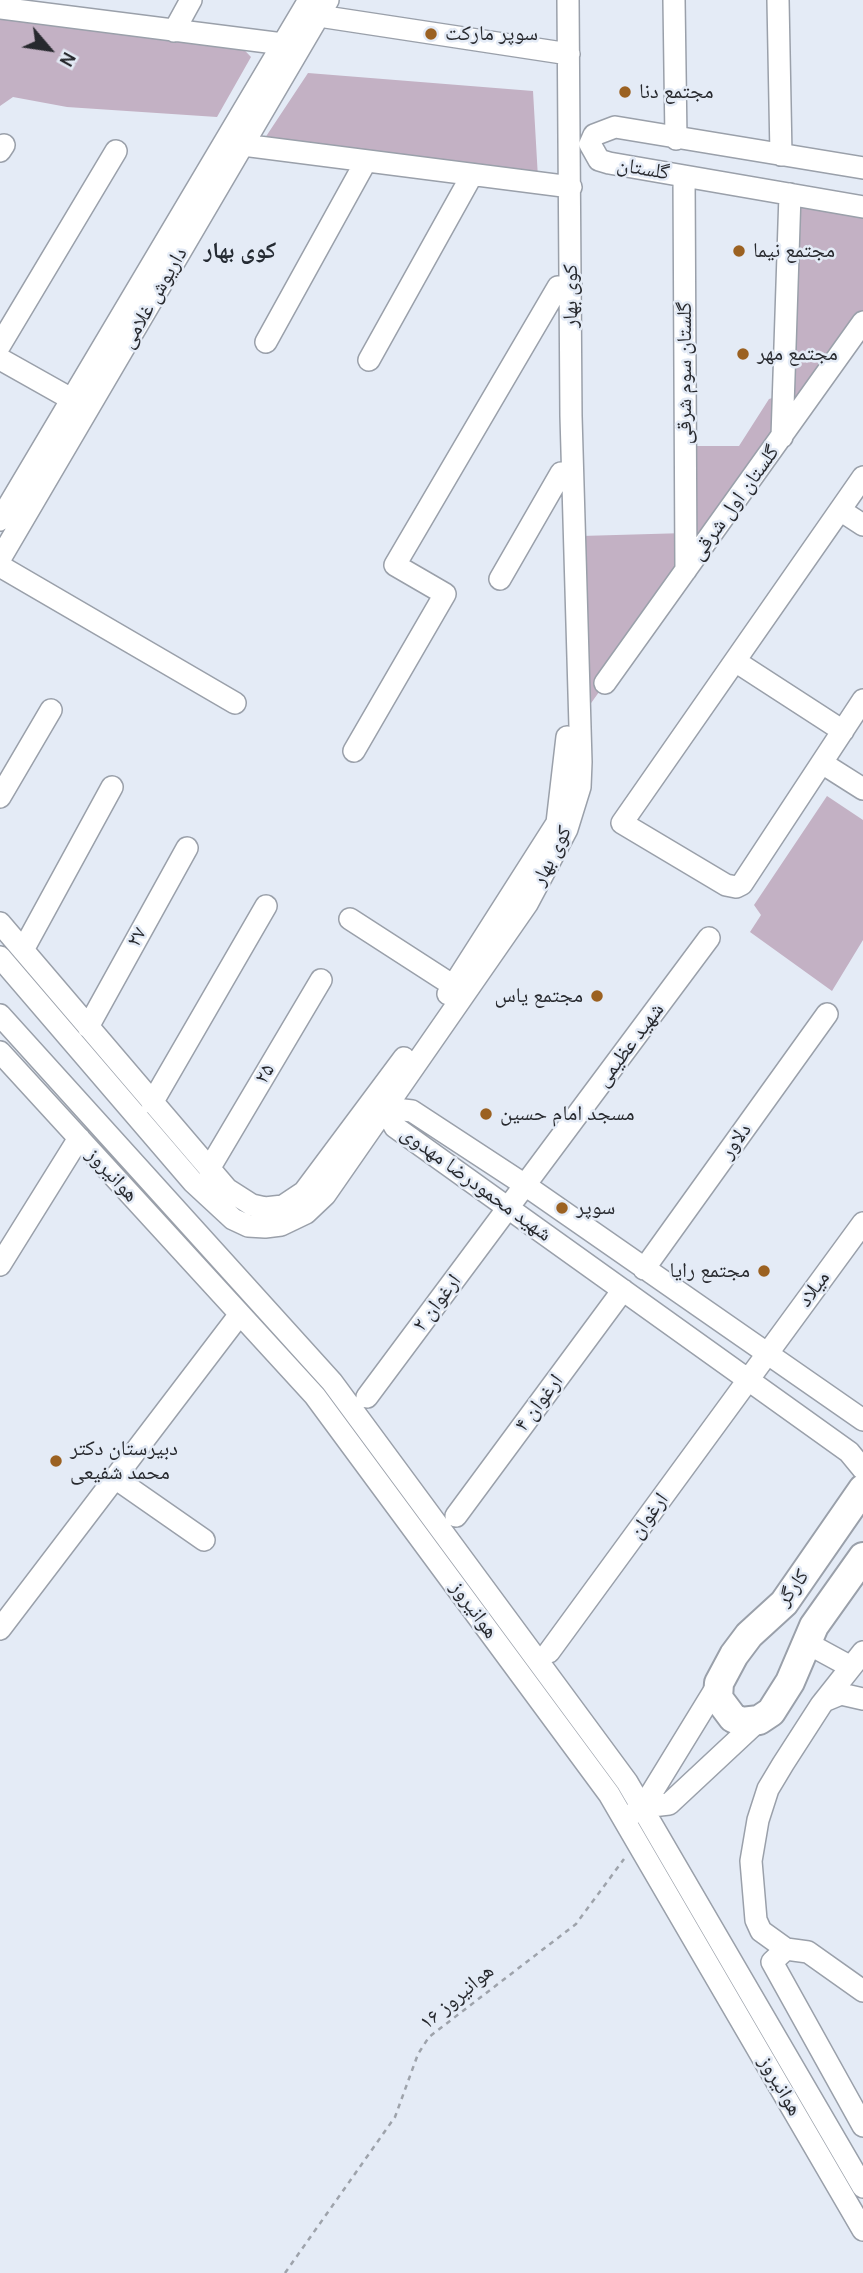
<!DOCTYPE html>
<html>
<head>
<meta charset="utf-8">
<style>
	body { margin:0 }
	#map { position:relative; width:863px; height:2273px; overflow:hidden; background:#e4ebf6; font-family:Karla,sans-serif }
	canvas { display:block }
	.north { position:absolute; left:14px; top:14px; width:70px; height:70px; -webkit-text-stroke:5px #e4ebf6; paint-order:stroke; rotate:119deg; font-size:19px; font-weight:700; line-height:28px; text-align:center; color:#27292e }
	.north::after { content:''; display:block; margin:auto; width:24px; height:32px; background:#27292e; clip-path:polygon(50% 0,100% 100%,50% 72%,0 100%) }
</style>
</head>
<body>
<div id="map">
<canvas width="863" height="2273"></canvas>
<div class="north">N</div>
</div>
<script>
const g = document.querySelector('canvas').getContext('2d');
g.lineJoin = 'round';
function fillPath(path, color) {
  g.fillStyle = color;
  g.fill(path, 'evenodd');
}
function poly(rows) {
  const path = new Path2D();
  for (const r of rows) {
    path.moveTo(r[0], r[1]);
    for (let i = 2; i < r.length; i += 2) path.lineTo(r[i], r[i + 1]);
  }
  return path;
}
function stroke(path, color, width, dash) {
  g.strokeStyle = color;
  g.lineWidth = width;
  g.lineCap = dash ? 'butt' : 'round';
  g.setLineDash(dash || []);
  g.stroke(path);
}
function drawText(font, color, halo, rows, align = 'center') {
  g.font = font + ' Karla,"Noto Naskh Arabic",sans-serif';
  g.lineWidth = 5;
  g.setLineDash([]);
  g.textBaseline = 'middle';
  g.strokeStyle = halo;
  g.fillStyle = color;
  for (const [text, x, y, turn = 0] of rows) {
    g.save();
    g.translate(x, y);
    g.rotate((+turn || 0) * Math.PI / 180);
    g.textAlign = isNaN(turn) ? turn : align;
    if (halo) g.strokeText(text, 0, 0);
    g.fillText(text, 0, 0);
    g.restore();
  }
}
fillPath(poly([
	[0,1,229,34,251,57,217,117,67,107,13,97,0,106],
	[308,73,533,91,538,178,263,141],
	[790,194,863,207,863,322,584,713,581,536,686,533,686,446,739,446,769,399,779,396],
	[827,796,863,820,863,940,832,991,750,932,761,915,754,905]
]), '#c3b1c4');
const minor = poly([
	[674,0,676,139],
	[778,0,781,155],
	[0,8,283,44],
	[319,16,569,54],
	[174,31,191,0],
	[243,145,571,187],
	[0,151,4,145],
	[863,168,615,127,594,135,590,144,599,160,609,163,863,207],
	[684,176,686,570],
	[266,342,366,161],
	[0,345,116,151],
	[0,359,73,400],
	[369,360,472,175],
	[782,437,790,194],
	[863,477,622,823,726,885,736,887,742,884,863,700],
	[840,510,863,525],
	[0,520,309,0],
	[0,559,328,0],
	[0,566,235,703],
	[500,579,561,473],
	[735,661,843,731],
	[605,683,863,322],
	[354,751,445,594,395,565,558,287,571,286],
	[822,763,863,789],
	[0,797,51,710],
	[350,919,463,992],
	[0,923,227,1189,252,1205,265,1208,283,1206,304,1192,404,1058],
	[23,950,112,787],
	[0,957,193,1182,233,1219,248,1226,265,1227,281,1225,306,1213,325,1195,527,904,567,829,580,787,581,762,571,416,568,0],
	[448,994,557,823,567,737],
	[0,1015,332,1382,627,1782,863,2187],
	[88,1027,187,848],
	[0,1052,315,1396,609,1794,863,2230],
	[381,1101,395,1127,849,1452,863,1469],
	[152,1103,266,906],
	[387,1108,412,1111,525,1185,863,1420],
	[209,1169,321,980],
	[0,1265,79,1138],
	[644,1269,827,1014],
	[367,1397,709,938],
	[115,1478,204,1540],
	[456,1516,623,1290],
	[0,1629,240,1314],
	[805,1642,851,1667],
	[549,1652,863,1223],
	[824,1701,841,1694,863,1699],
	[643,1807,669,1804,759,1720],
	[634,1813,643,1807,719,1683],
	[786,1949,761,1931,756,1920,751,1861,758,1820,768,1789,783,1764,821,1705,863,1652],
	[863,1991,808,1952,786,1949,772,1962,863,2126]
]);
const major = poly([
	[863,1489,784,1603,749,1635,734,1655,719,1683,718,1698,733,1718,742,1722,759,1720,771,1712,790,1682,814,1626,863,1557]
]);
stroke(minor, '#9aa0aa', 24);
stroke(major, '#9aa0aa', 32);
stroke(poly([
	[285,2273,395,2117,418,2054,429,2037,576,1924,624,1859]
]), '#9ea3ab', 2.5, [5, 5]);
stroke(minor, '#fff', 21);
stroke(major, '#fff', 28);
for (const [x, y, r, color] of [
	[431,34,7,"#9b6121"],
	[625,92,7,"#9b6121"],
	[739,251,7,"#9b6121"],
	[743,354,7,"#9b6121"],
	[597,996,7,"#9b6121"],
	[486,1114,7,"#9b6121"],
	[562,1208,7,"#9b6121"],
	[764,1271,7,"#9b6121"],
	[56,1461,7,"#9b6121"]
]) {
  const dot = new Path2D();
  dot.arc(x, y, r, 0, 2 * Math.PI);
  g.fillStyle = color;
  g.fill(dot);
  stroke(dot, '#e4ebf6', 2.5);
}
drawText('21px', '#27292e', '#e4ebf6', [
	["سوپر مارکت",445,34],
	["مجتمع دنا",639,92],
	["مجتمع نیما",753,251],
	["مجتمع مهر",757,354],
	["مجتمع یاس",583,996,"right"],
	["مسجد امام حسین",500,1114],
	["سوپر",576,1208],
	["مجتمع رایا",750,1271,"right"],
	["دبیرستان دکتر",70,1449],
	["محمد شفیعی",70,1473]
], 'left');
drawText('21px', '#27292e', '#e4ebf6', [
	["گلستان",643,169,10],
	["کوی بهار",571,296,-90],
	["داریوش غلامی",154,298,-60],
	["گلستان سوم شرقی",685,373,-90],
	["گلستان اول شرقی",735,503,-54],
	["کوی بهار",552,856,-63],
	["۲۷",137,937,-61],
	["شهید عظیمی",630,1045,-53],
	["۲۵",265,1074,-59],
	["دلاور",736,1141,-54],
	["هوانیروز",112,1175,47],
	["شهید محمودرضا مهدوی",476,1184,36],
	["میلاد",814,1289,-54],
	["ارغوان ۲",437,1303,-53],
	["ارغوان ۴",539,1403,-53],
	["ارغوان",649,1516,-54],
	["کارگر",793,1588,-53],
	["هوانیروز",474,1610,54],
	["هوانیروز ۱۶",457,1997,-40],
	["هوانیروز",780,2086,60]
]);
drawText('bold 23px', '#252b33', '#e4ebf6', [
	["کوی بهار",240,251]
]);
</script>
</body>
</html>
